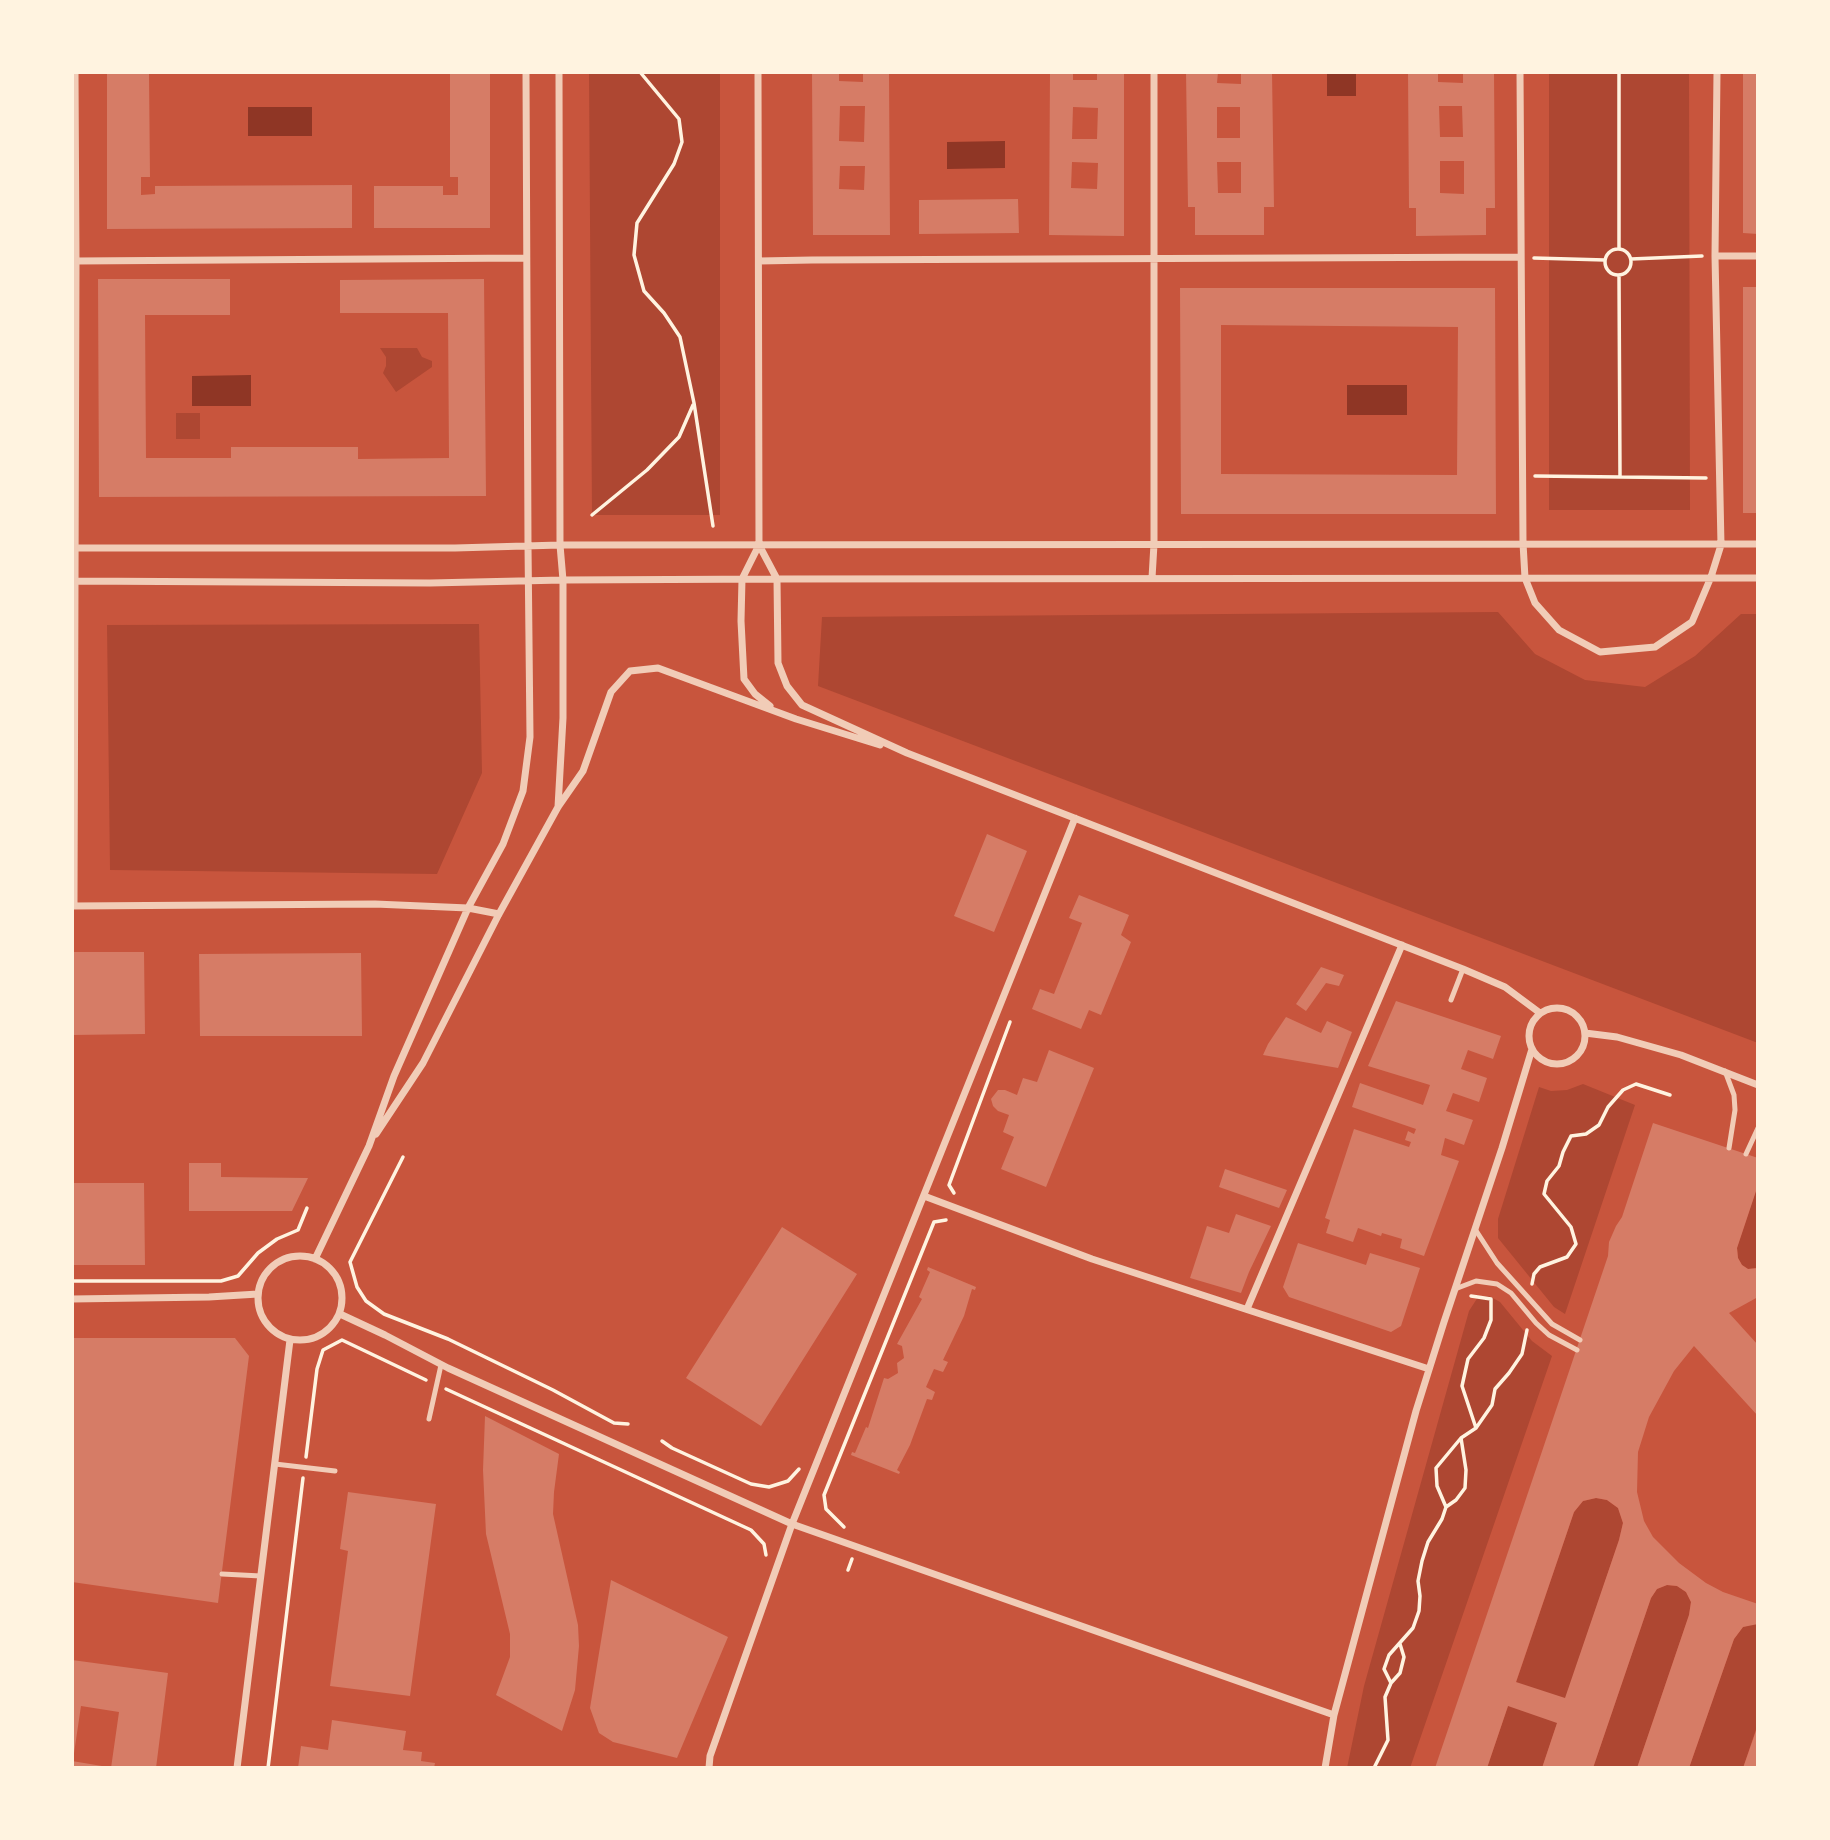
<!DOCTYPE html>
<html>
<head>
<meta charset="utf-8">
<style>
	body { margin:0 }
	#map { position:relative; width:1830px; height:1840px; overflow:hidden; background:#c8553d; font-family:"Fira Sans",sans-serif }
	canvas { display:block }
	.frame { position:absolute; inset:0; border:74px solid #fff3e0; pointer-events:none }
</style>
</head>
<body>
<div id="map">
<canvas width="1830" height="1840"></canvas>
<div class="frame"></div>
</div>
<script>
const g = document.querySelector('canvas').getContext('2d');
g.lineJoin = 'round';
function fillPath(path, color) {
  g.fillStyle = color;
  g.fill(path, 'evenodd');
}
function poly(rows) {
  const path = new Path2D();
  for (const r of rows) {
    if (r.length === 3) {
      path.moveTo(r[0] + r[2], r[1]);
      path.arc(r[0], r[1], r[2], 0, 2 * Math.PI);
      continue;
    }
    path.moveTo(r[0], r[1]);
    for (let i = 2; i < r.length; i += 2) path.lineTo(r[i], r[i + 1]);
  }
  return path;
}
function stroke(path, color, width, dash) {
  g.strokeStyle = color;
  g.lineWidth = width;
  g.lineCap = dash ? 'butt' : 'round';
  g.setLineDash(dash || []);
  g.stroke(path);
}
fillPath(poly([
	[589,72,720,72,720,515,592,515],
	[1549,72,1689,72,1690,510,1549,510],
	[380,348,417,348,422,357,432,361,432,367,396,392,383,373,386,366,386,357],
	[176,413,200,413,200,439,176,439],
	[1498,612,1535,654,1585,680,1645,687,1695,656,1741,614,1758,614,1758,1043,818,686,822,617],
	[479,624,482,773,437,874,110,870,107,625],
	[1583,1084,1635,1105,1565,1314,1554,1307,1498,1238,1498,1219,1539,1087,1551,1091,1567,1090],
	[1758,1185,1758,1268,1748,1269,1742,1265,1738,1258,1737,1248],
	[1489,1296,1500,1302,1532,1341,1552,1356,1410,1768,1347,1768,1364,1686,1469,1311,1478,1297],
	[1596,1498,1607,1500,1618,1508,1623,1523,1619,1540,1542,1768,1487,1768,1574,1512,1583,1501],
	[1667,1585,1677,1586,1686,1592,1691,1602,1689,1615,1637,1768,1593,1768,1651,1598,1657,1589],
	[1754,1624,1758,1624,1758,1723,1743,1768,1689,1768,1734,1639,1743,1627]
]), '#ae4732');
fillPath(poly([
	[1327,72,1356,72,1356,96,1327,96],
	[248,107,312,107,312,136,248,136],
	[1005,141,1005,168,947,169,947,142],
	[251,375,251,406,192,406,192,376],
	[1347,385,1407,385,1407,415,1347,415]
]), '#8f3625');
fillPath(poly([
	[107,72,139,72,139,74,149,74,150,177,141,177,141,195,155,194,155,186,352,185,352,228,107,229],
	[457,72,490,72,490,228,374,228,374,186,443,186,443,195,458,195,458,177,450,177,450,73],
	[812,72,839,72,839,81,863,82,863,72,889,72,890,235,813,235],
	[840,106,865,106,864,142,839,141],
	[840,166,865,166,864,190,839,189],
	[1050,72,1073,72,1073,80,1097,80,1097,72,1124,72,1124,236,1049,235],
	[1073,107,1098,108,1097,139,1072,139],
	[1072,162,1098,163,1097,189,1071,188],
	[1186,72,1218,72,1217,83,1241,84,1241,72,1272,72,1274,207,1264,207,1264,235,1195,235,1195,207,1188,207],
	[1217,107,1240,107,1240,138,1217,138],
	[1217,162,1241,162,1241,193,1218,193],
	[1408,72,1438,72,1438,82,1463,83,1463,72,1494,72,1495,208,1486,208,1486,235,1416,236,1416,208,1409,208],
	[1439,106,1462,106,1463,137,1440,137],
	[1440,161,1464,161,1464,194,1440,193],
	[1743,72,1758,72,1758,234,1743,233],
	[1018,199,1019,233,919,234,919,200],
	[98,279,230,279,230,315,145,315,146,458,231,458,231,447,358,447,358,459,449,458,448,313,340,313,340,280,484,279,486,496,99,497],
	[1743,287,1758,287,1758,513,1743,513],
	[1180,288,1495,288,1496,514,1181,514],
	[1221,325,1458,327,1457,475,1221,474],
	[987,834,1027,851,994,932,954,916],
	[1079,895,1129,915,1121,935,1131,942,1101,1015,1089,1010,1081,1029,1032,1009,1040,989,1054,994,1082,923,1069,918],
	[72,952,144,952,145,1034,72,1035],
	[361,953,362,1036,200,1036,199,954],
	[1321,967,1344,975,1339,986,1326,983,1306,1011,1296,1004],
	[1396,1001,1501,1036,1493,1059,1468,1050,1461,1069,1487,1078,1479,1102,1453,1093,1446,1111,1473,1120,1464,1145,1445,1138,1441,1155,1459,1161,1424,1256,1400,1248,1402,1239,1382,1233,1381,1236,1358,1228,1353,1242,1326,1233,1330,1220,1325,1218,1354,1129,1409,1147,1411,1142,1405,1140,1408,1131,1414,1134,1416,1129,1352,1107,1360,1083,1423,1105,1430,1085,1368,1066],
	[1286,1017,1321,1033,1327,1021,1352,1032,1338,1068,1263,1055,1268,1044],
	[1049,1050,1094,1068,1046,1187,1001,1169,1014,1137,1003,1132,1009,1115,998,1111,993,1106,991,1099,998,1090,1005,1090,1017,1095,1023,1078,1037,1082],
	[1653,1123,1758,1158,1758,1185,1737,1248,1738,1258,1742,1265,1748,1269,1758,1268,1758,1297,1729,1313,1758,1345,1758,1416,1694,1346,1674,1371,1649,1417,1638,1452,1637,1492,1644,1521,1653,1537,1679,1563,1706,1583,1723,1592,1758,1604,1758,1624,1743,1627,1734,1639,1689,1768,1637,1768,1689,1615,1691,1602,1686,1592,1677,1586,1667,1585,1657,1589,1651,1598,1593,1768,1542,1768,1557,1723,1508,1706,1487,1768,1435,1768,1608,1256,1609,1242,1616,1226,1622,1217],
	[1596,1498,1607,1500,1618,1508,1623,1523,1619,1540,1565,1698,1516,1682,1574,1512,1583,1501],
	[189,1163,221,1163,221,1177,308,1178,292,1211,189,1211],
	[1225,1169,1287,1190,1279,1208,1219,1187],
	[72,1183,144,1183,145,1265,72,1265],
	[1236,1214,1271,1226,1249,1272,1241,1293,1190,1278,1207,1226,1229,1233],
	[782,1227,857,1274,761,1426,686,1378],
	[1298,1243,1366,1265,1370,1253,1420,1268,1401,1326,1391,1332,1289,1297,1283,1287],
	[928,1267,976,1287,975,1290,972,1289,964,1316,943,1360,948,1362,943,1372,934,1369,926,1387,935,1392,932,1400,927,1399,910,1445,897,1470,900,1472,899,1474,851,1455,852,1452,855,1453,866,1427,868,1428,884,1378,888,1379,898,1373,897,1363,904,1358,902,1346,897,1344,922,1299,919,1297,930,1272,927,1270],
	[72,1338,235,1338,249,1356,218,1603,72,1582],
	[485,1416,559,1454,554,1492,553,1514,578,1625,579,1646,575,1690,562,1731,496,1695,510,1657,510,1634,486,1534,483,1470],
	[348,1492,436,1504,410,1696,330,1686,348,1551,340,1549],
	[611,1580,728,1637,677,1758,613,1742,599,1733,590,1708],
	[72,1660,168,1673,156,1768,111,1768,119,1712,81,1706,73,1760,72,1760],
	[332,1720,406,1731,403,1750,422,1752,421,1761,435,1763,434,1768,298,1768,301,1746,328,1750],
	[1758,1725,1758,1768,1743,1768],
	[72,1761,108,1767,108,1768,72,1768]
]), '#d67c66');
stroke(poly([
	[640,72,679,119,682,142,674,164,637,223,634,255,644,291,664,313,680,337,694,403,713,526],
	[1619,72,1619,248],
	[1618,262,13],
	[1534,258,1605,260],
	[1631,259,1702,256],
	[1619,275,1620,476],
	[1535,476,1706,478],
	[592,515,647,470,679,437,693,405],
	[403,1157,350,1262,357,1287,366,1301,384,1314,448,1339,553,1390,614,1423,628,1424],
	[954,1193,949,1185,1010,1022],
	[72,1281,221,1281,238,1276,258,1253,277,1239,298,1230,307,1208],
	[1532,1284,1534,1274,1540,1267,1567,1257,1576,1244,1571,1227,1544,1194,1547,1181,1559,1166,1563,1152,1571,1136,1586,1134,1599,1125,1608,1107,1623,1090,1636,1084,1670,1095],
	[1471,1296,1491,1299,1491,1320,1484,1338,1468,1359,1462,1386,1476,1428],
	[446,1389,751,1530,764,1544,766,1555],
	[662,1441,672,1448,751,1484,769,1487,788,1481,799,1469],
	[306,1457,317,1369,323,1350,342,1340,426,1380],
	[1446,1507,1456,1500,1465,1488,1466,1470,1461,1438],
	[844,1527,826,1509,824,1495,934,1222,946,1220],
	[848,1570,852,1559],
	[1391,1683,1400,1673,1404,1657,1400,1644],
	[268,1768,303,1478],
	[1374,1768,1388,1740,1385,1697,1391,1683,1384,1669,1389,1655,1413,1628,1419,1611,1420,1596,1418,1581,1422,1561,1428,1542,1442,1519,1446,1507,1437,1486,1436,1468,1461,1438,1476,1428,1492,1405,1495,1389,1509,1373,1522,1354,1527,1330]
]), '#fff3e0', 3.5);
stroke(poly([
	[1451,1000,1463,969],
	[1725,1071,1734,1095,1735,1110,1729,1148],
	[1746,1154,1758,1128],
	[1475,1229,1497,1263,1552,1324,1580,1340],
	[1455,1289,1476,1281,1497,1284,1511,1293,1536,1323,1549,1335,1577,1350],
	[429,1419,441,1365],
	[275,1464,335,1471],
	[222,1574,261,1576]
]), '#f1ccb7', 5);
stroke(poly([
	[758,72,759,545,742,579,741,621,744,679,755,694,770,706],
	[1520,72,1523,543,1525,578,1535,603,1559,630,1600,652,1655,647,1692,622,1711,577,1721,545,1715,256,1717,72],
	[1715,256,1758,256],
	[76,261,526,258],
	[759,261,812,260,1521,257],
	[759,545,777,579,778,663,787,686,802,705,907,753,1463,969,1505,987,1540,1013],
	[72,548,455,548,560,545,1758,544],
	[1152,578,1154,544,1154,72],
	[72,581,430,583,563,580,777,579,1758,578],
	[558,807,563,718,563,580,560,545,559,72],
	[72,906,375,904,468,908,499,914],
	[74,906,76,261,75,72],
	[1557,1036,28],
	[1585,1033,1617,1037,1681,1055,1758,1085],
	[376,1134,423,1063,499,914,558,807,583,771,611,692,630,671,658,668,796,719,880,745],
	[924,1196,1092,1259,1429,1369],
	[300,1298,42],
	[315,1259,369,1146,394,1076,468,908,503,844,523,791,530,737,528,545,526,72],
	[72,1299,209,1297,258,1294],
	[1247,1309,1402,945],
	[340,1314,385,1335,448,1368,792,1524,1334,1715],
	[237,1768,290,1340],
	[709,1768,710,1756,792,1524,1075,818],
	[1325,1768,1334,1715,1416,1411,1444,1322,1502,1148,1532,1049]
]), '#f1ccb7', 7);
</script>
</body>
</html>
